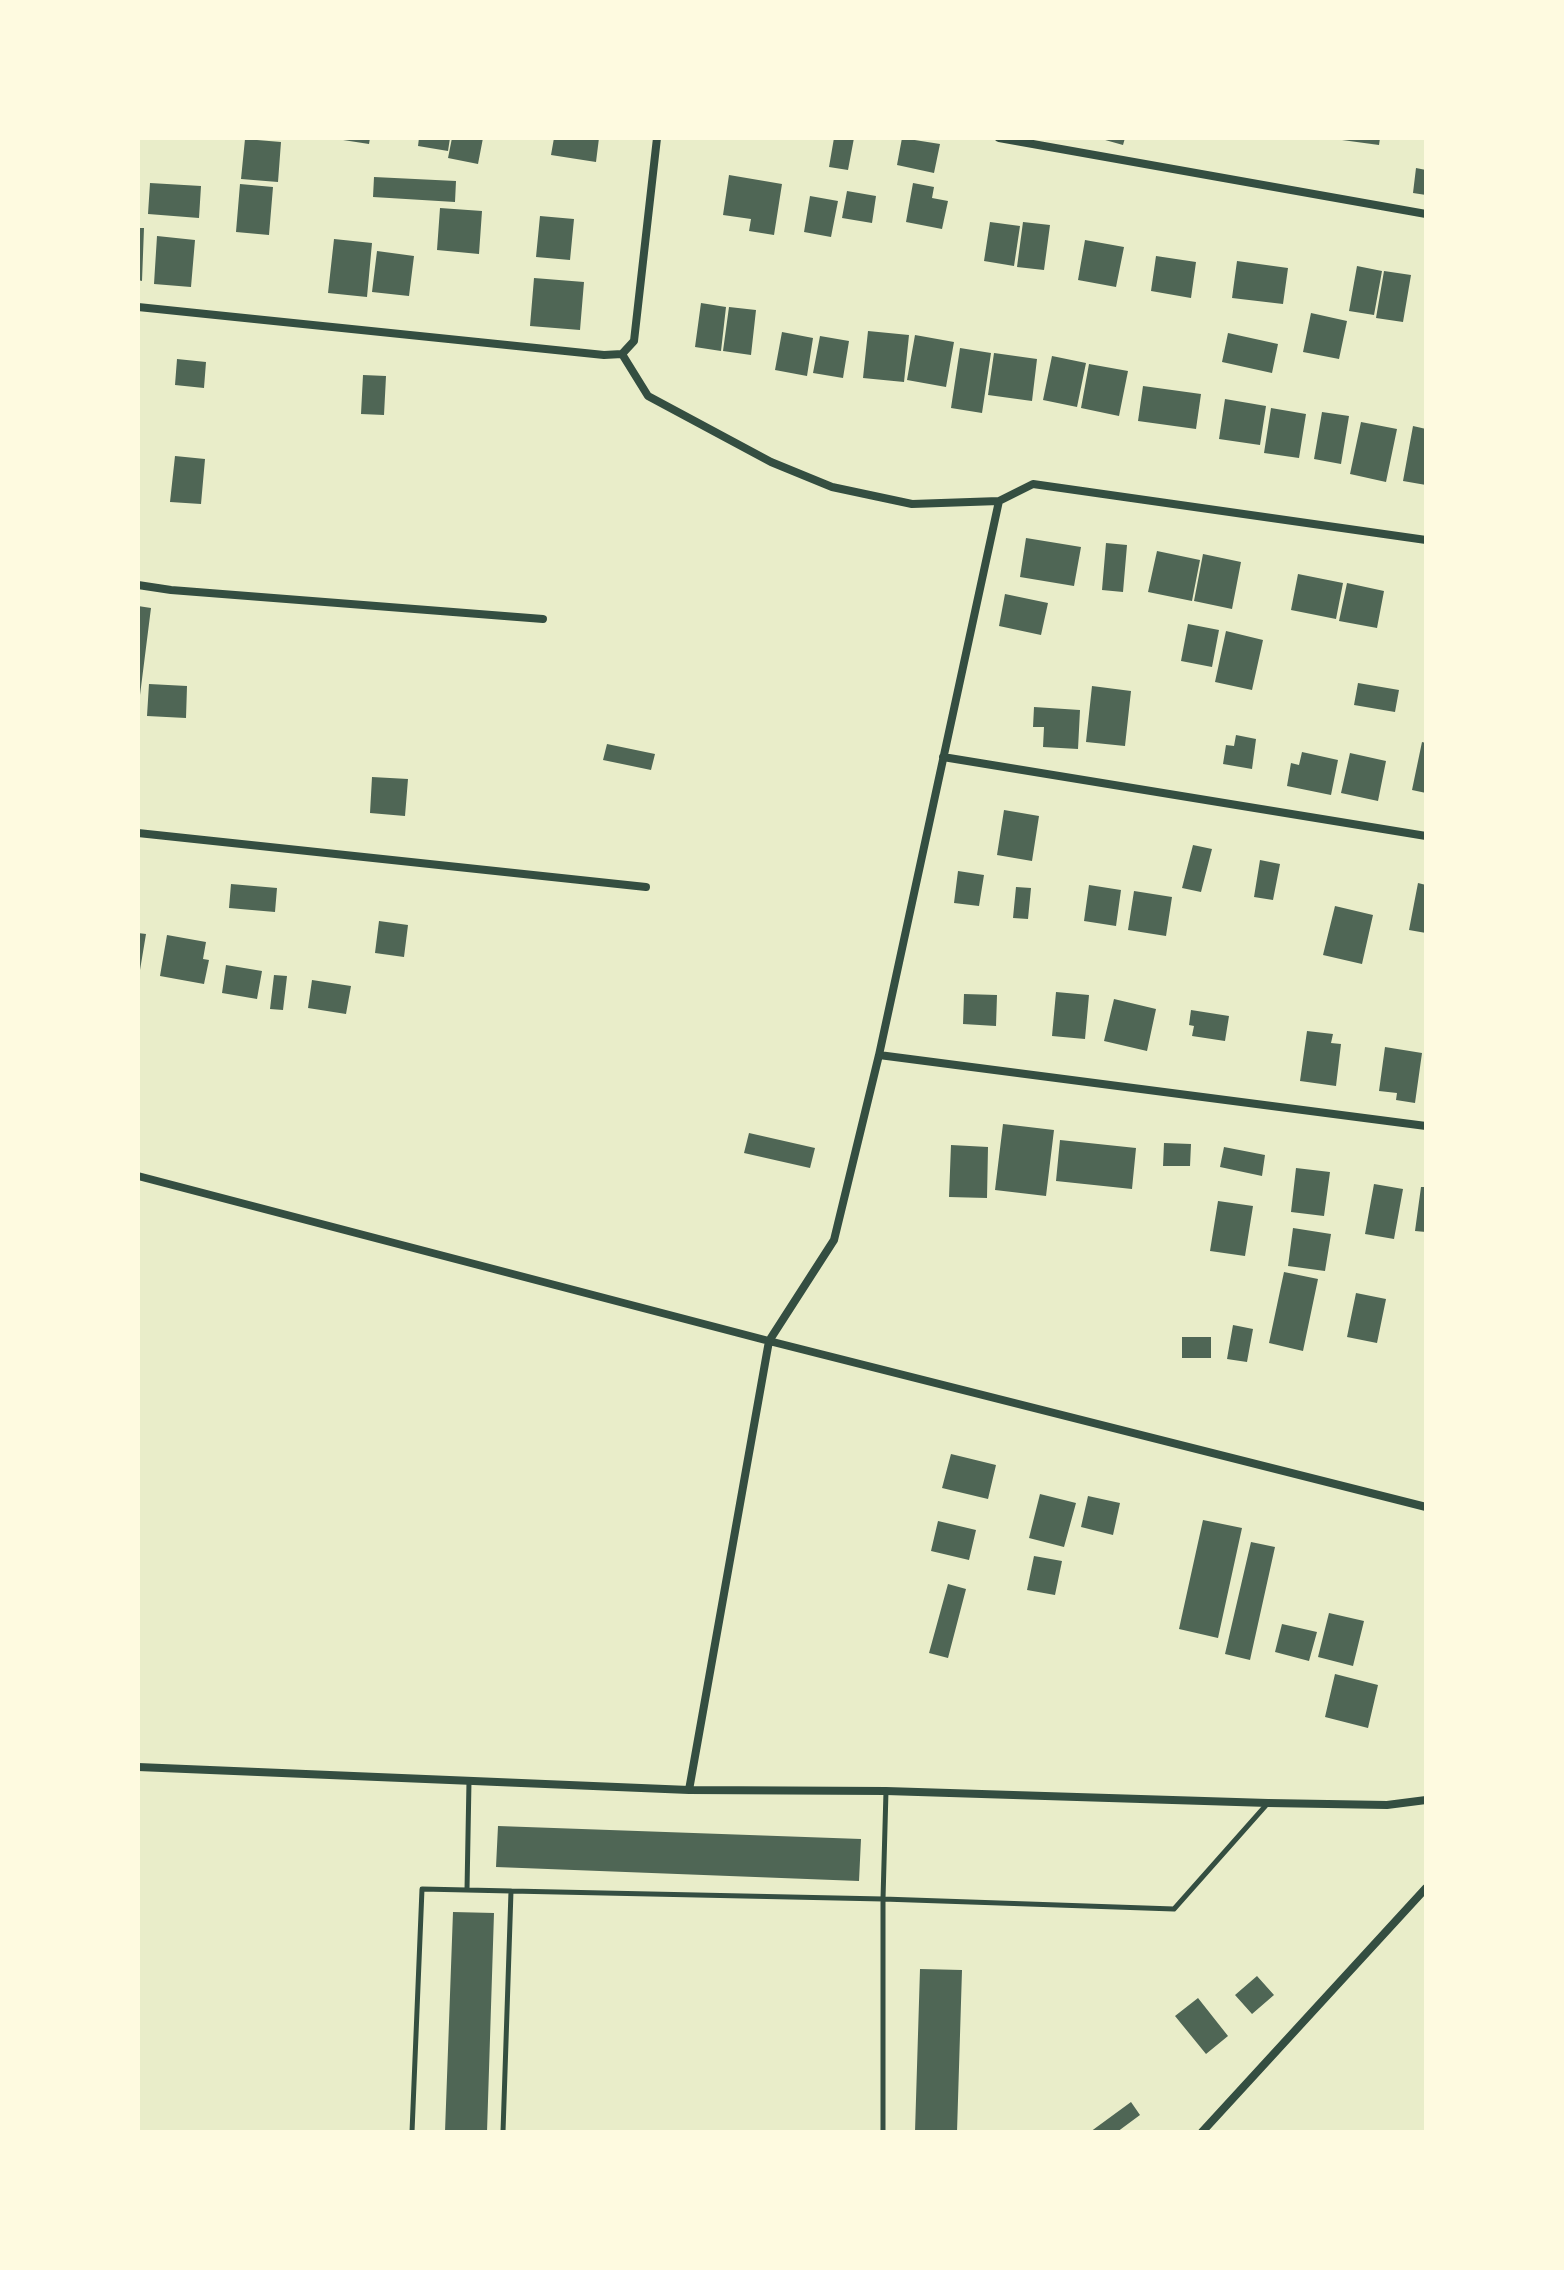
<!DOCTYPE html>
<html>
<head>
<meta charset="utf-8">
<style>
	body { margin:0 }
	#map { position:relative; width:1564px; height:2270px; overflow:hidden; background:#e9edc9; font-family:Raleway,sans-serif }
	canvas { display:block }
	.frame { position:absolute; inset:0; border:140px solid #fefae0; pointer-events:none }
</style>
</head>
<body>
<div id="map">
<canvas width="1564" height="2270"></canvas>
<div class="frame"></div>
</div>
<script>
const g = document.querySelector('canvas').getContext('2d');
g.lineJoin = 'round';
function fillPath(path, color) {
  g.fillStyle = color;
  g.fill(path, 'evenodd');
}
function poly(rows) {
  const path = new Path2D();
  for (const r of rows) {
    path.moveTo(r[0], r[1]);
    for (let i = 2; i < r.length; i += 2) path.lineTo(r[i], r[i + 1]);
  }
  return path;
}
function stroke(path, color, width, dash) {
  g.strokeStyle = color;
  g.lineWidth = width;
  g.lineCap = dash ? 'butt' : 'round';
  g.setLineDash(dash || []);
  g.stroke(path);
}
fillPath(poly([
	[343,138,370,138,369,144,343,140],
	[419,138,450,138,448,151,418,146],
	[452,138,483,138,478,164,448,158],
	[554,138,599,138,596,162,551,155],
	[834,138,854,138,848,170,829,167],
	[902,138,940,144,934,173,897,165],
	[1098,138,1125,138,1123,145],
	[1342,138,1380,138,1379,145,1342,140],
	[245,139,281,142,278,182,241,179],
	[1416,168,1426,170,1426,195,1413,193],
	[729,175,782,184,774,235,749,231,751,219,723,215],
	[374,177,456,181,455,202,373,197],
	[150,183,201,186,199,218,148,214],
	[913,183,934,187,932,198,948,201,942,229,906,222],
	[240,184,273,187,269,235,236,232],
	[847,191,876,196,872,223,842,218],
	[810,196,838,201,831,237,804,232],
	[440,208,482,211,479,254,437,250],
	[540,216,574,219,570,260,536,257],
	[990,222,1020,226,1014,266,984,261],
	[1023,222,1050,225,1044,270,1017,267],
	[138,228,144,228,142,281,138,280],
	[157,236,195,240,191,287,154,284],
	[334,239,372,243,367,297,328,293],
	[1085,240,1124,247,1116,287,1078,280],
	[377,251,414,256,409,296,372,292],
	[1156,256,1196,262,1191,298,1151,291],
	[1237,261,1288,268,1283,304,1232,298],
	[1357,266,1382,271,1374,315,1349,311],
	[1384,271,1411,275,1403,322,1376,318],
	[534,278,584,282,580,330,530,326],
	[701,303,726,307,721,351,695,347],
	[729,307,756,310,751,355,723,351],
	[1311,313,1347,321,1339,359,1303,352],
	[868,331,909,335,904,382,863,378],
	[782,332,813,338,807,376,775,370],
	[1228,333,1278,344,1272,373,1222,362],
	[915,335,954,342,946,387,907,380],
	[820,336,849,341,843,378,813,373],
	[960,348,991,353,982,413,951,408],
	[994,353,1037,359,1032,401,988,395],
	[1052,356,1086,363,1077,407,1043,400],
	[177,359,206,362,204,388,175,385],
	[1089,364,1128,371,1119,416,1081,408],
	[363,375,386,376,384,415,361,414],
	[1143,386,1201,394,1196,429,1138,421],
	[1225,399,1266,406,1260,445,1219,439],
	[1271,408,1306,414,1299,458,1264,453],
	[1322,412,1349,416,1341,464,1314,459],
	[1361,422,1397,429,1386,482,1350,474],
	[1413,426,1426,429,1426,485,1403,481],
	[175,456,205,459,201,504,170,502],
	[1026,538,1081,547,1074,586,1020,577],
	[1106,543,1127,545,1123,592,1102,590],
	[1157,551,1200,560,1192,601,1148,592],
	[1203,554,1241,562,1232,609,1194,601],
	[1298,574,1343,583,1336,619,1291,610],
	[1347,583,1384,591,1377,628,1339,621],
	[1005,594,1048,603,1041,635,999,626],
	[138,606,151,608,140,695,138,695],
	[1188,624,1219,630,1212,667,1181,661],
	[1226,631,1263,640,1252,690,1215,682],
	[1358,683,1399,690,1395,712,1354,705],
	[149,684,187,686,186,718,147,716],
	[1092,686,1131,691,1125,746,1086,742],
	[1034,707,1080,710,1078,749,1043,747,1044,727,1033,727],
	[1236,735,1256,739,1252,769,1223,764,1226,745,1234,746],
	[1422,742,1426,743,1426,793,1412,790],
	[607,744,655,754,651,770,603,760],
	[1302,752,1338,760,1331,795,1287,786,1291,763,1299,765],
	[1350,753,1386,761,1378,801,1341,793],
	[372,777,408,779,405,816,370,813],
	[1004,810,1039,816,1032,861,997,855],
	[1193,845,1212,849,1201,892,1182,888],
	[1260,860,1280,864,1273,900,1254,897],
	[958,871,984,875,979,906,954,903],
	[1418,883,1426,885,1426,933,1409,930],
	[231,884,277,888,275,912,229,908],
	[1089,885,1121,890,1116,926,1084,921],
	[1016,887,1031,888,1028,919,1013,918],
	[1134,891,1172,897,1166,936,1128,930],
	[1335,906,1373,915,1362,964,1323,955],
	[379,921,408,925,404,957,375,953],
	[138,933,146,934,140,970,138,969],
	[167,935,206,942,203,959,209,960,204,984,160,976],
	[226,965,262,971,257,999,222,993],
	[274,975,287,976,283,1010,270,1009],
	[312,980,351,986,346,1014,308,1008],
	[1056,992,1089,995,1085,1039,1052,1036],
	[964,994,997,995,996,1026,963,1024],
	[1114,999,1156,1009,1147,1051,1104,1041],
	[1191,1010,1229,1016,1225,1041,1192,1036,1194,1026,1189,1025],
	[1307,1031,1333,1034,1331,1043,1341,1044,1336,1086,1300,1081],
	[1385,1047,1422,1053,1415,1103,1396,1100,1397,1093,1379,1091],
	[1003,1124,1054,1130,1046,1196,995,1190],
	[749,1133,815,1148,810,1168,744,1153],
	[1060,1140,1136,1148,1132,1189,1056,1181],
	[1164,1143,1191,1144,1190,1166,1163,1166],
	[951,1145,988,1147,987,1198,949,1197],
	[1224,1147,1265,1155,1262,1176,1220,1167],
	[1296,1168,1330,1172,1324,1216,1291,1212],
	[1374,1184,1403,1189,1394,1239,1365,1234],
	[1421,1187,1426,1187,1426,1232,1415,1231],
	[1218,1201,1253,1206,1245,1256,1210,1251],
	[1293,1228,1331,1234,1325,1271,1288,1266],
	[1284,1272,1318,1279,1303,1351,1269,1343],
	[1356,1293,1386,1299,1377,1343,1347,1337],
	[1233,1325,1253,1329,1247,1362,1227,1359],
	[1182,1337,1211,1337,1211,1358,1182,1358],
	[951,1454,996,1465,988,1499,942,1488],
	[1040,1494,1076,1503,1064,1547,1029,1538],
	[1088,1496,1120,1503,1113,1535,1081,1527],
	[1203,1520,1242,1528,1218,1638,1179,1629],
	[938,1521,976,1530,969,1560,931,1551],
	[1251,1542,1275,1547,1250,1660,1225,1654],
	[1034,1556,1062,1561,1055,1595,1027,1590],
	[948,1584,966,1589,948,1658,929,1653],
	[1329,1613,1364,1621,1353,1666,1318,1657],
	[1282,1624,1317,1632,1309,1661,1275,1652],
	[1335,1674,1378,1685,1368,1728,1325,1717],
	[498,1826,861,1839,859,1881,496,1867],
	[453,1912,494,1913,487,2132,445,2132],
	[920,1969,962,1970,957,2132,915,2132],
	[1257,1976,1274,1995,1252,2014,1235,1995],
	[1198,1998,1228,2036,1206,2054,1175,2016],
	[1131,2102,1140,2115,1117,2132,1090,2132]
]), '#4f6655');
stroke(poly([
	[467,1890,469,1781],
	[412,2132,422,1889,511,1891],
	[503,2132,511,1891,883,1899,1174,1909,1268,1803],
	[883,2132,883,1899,886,1791]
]), '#344e41', 5);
stroke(poly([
	[999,138,1426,214],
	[138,307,604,355,622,354,648,396,771,462,832,487,912,504,999,501,1033,484,1426,540],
	[622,354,634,341,657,138],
	[138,585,171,590,543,619],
	[943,757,1426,836],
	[138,833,646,887],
	[879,1055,1426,1126],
	[138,1176,769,1341,1426,1507],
	[138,1767,689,1790,886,1791,1268,1803,1387,1805,1426,1800],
	[689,1790,769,1341,834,1240,879,1055,999,501],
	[1202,2132,1426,1888]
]), '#344e41', 8);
</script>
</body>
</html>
